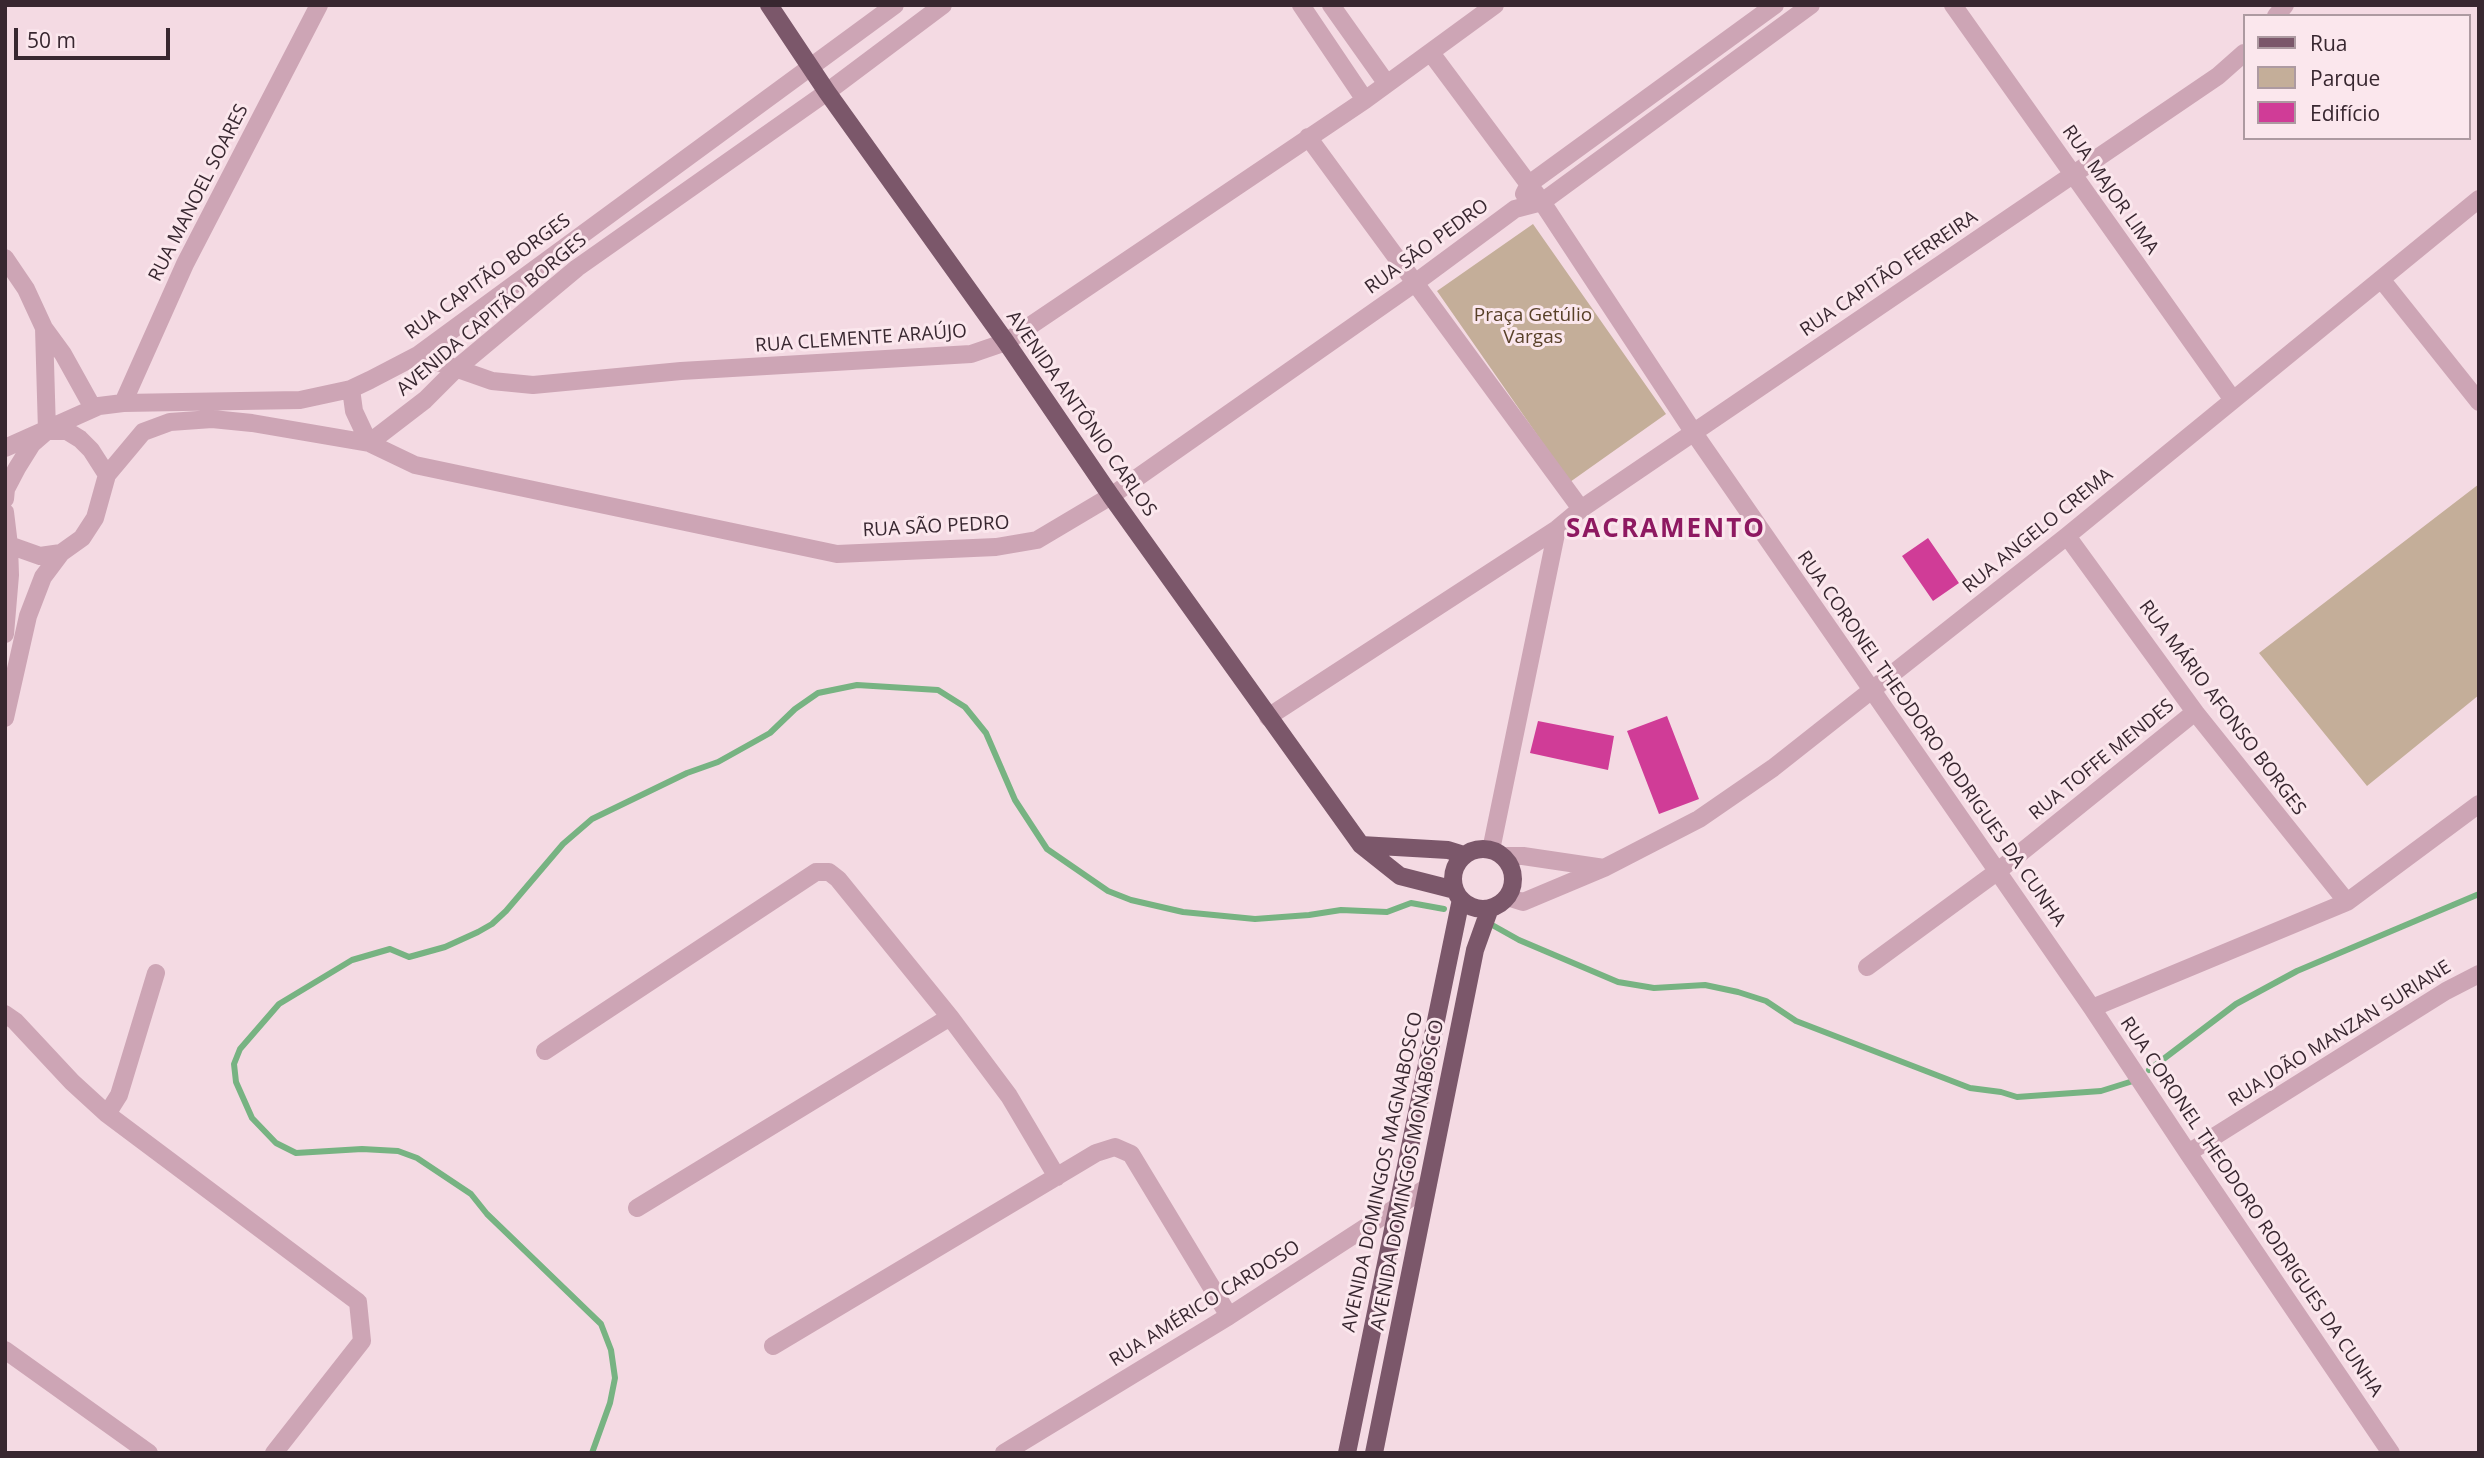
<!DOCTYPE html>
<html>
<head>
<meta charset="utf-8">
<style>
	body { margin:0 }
	#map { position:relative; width:2484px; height:1458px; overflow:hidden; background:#f4dae3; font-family:"Open Sans",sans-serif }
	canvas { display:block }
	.frame { position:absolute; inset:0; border:7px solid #382730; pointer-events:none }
	.legend { position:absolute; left:2243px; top:14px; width:228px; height:126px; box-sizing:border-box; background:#fbe7ed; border:2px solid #ad9aa1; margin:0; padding:9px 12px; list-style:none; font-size:21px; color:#382730 }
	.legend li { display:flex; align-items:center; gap:14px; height:35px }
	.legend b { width:35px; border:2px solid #ad9aa1 }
	.scale { position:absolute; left:14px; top:28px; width:156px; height:32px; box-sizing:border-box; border:4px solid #382730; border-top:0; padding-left:9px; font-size:21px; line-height:24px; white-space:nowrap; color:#382730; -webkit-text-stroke:5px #fbe7ed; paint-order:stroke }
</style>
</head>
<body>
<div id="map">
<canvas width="2484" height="1458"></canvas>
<div class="frame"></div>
<ul class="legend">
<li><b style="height:9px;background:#7b576a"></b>Rua</li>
<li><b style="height:19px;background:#c4ae99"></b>Parque</li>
<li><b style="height:19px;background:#d03c97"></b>Edifício</li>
</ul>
<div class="scale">50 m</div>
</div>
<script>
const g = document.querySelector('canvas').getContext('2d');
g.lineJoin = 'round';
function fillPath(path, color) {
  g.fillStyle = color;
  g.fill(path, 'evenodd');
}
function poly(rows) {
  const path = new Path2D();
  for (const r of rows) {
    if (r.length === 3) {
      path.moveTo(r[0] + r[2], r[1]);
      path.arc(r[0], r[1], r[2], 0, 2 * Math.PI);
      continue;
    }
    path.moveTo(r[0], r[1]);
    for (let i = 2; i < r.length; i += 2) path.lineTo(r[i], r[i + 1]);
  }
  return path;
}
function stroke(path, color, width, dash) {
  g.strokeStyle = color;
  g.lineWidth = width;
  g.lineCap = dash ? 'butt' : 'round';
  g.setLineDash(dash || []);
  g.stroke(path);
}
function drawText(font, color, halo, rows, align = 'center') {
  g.font = font + ' "Open Sans",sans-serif';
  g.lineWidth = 6;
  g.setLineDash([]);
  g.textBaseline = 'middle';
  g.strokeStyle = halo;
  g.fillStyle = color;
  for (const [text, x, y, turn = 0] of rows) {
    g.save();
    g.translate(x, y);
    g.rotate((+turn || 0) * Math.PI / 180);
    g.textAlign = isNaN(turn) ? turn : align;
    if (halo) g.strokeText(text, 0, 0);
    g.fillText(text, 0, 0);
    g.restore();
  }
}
fillPath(poly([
	[1533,224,1666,414,1570,482,1437,291],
	[2479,484,2479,695,2367,786,2259,653]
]), '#c4ae99');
stroke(poly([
	[1494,926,1519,940,1618,982,1654,988,1705,985,1738,992,1766,1001,1796,1021,1970,1088,2001,1092,2017,1097,2101,1091,2133,1081],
	[2149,1070,2236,1004,2297,971,2479,894],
	[592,1453,610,1403,615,1378,611,1350,601,1324,487,1214,471,1194,417,1158,398,1151,362,1149,296,1153,276,1143,252,1118,236,1082,234,1064,240,1049,279,1004,352,960,390,949,409,957,445,947,478,932,492,924,506,911,563,844,592,819,687,773,718,762,770,733,795,709,818,693,857,685,938,690,965,707,986,733,1015,800,1047,849,1108,891,1131,900,1183,912,1255,919,1309,915,1341,910,1387,912,1411,903,1444,909]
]), '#77b382', 6);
fillPath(poly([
	[1928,538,1959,583,1933,601,1902,556],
	[1667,716,1699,799,1659,814,1627,731],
	[1538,721,1614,736,1608,770,1530,753]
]), '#d03c97');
stroke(poly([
	[1301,5,1365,100],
	[1331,5,1387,84],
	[1953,5,2233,400],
	[2276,16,2285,5],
	[1431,53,1542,202,1694,433,2092,1008,2188,1153,2391,1453],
	[1308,137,1581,509],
	[1524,194,1529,184,1775,5],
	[5,258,26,289,44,328,63,354,93,408],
	[2381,279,2479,402],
	[44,328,47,431],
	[418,355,492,381,533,385,681,371,971,354,1006,342,1365,100,1495,5],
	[351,389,354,411,369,443,415,465,837,554,996,547,1037,540,1111,496,1415,283,1515,209,1542,202,1811,5],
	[123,403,185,264,319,5],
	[5,448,99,406,123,403,300,400,351,389,370,380,418,355,895,5],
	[107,475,143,432,170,422,212,419,252,423,369,443,425,400,456,369,577,268,827,92,943,5],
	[5,499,6,489,17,468,32,444,47,431,67,431,80,439,91,450,107,475,95,518,82,538,61,553,40,556,9,545,5,512],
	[2067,536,2195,712,2347,902],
	[5,542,9,545,10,575,5,634],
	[1268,717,1557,529,1581,509,2218,76,2244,53],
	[5,718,28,616,43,577,61,553],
	[1491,850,1557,529],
	[1503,856,1523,856,1604,868],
	[1507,897,1523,902,1604,868,1699,819,1773,768,2067,536,2479,199],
	[1867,967,1998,871,2195,712],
	[2092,1008,2347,902,2479,804],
	[5,1014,15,1021,72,1082,107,1114,358,1302,362,1341,274,1453],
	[545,1051,816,872,829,872,838,879,950,1017,1009,1096,1057,1177],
	[107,1114,119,1095,156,973],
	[2188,1153,2446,991,2479,974],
	[637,1208,950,1017],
	[773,1346,1096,1153,1115,1147,1131,1154,1229,1316],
	[5,1350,149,1453],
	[1004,1453,1229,1316,1426,1188]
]), '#cda5b5', 18);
stroke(poly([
	[769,5,827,92,1006,342,1111,496,1361,845,1400,876,1455,890],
	[1361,845,1448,850,1464,855],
	[1483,879,30],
	[1347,1453,1461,899],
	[1374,1453,1475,950,1490,908]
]), '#7b576a', 18);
drawText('19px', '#382730', '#fbe7ed', [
	["RUA MAJOR LIMA",2110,190,55],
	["RUA MANOEL SOARES",199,193,-63],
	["RUA SÃO PEDRO",1427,247,-36],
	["RUA CAPITÃO FERREIRA",1889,274,-34],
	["RUA CAPITÃO BORGES",488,277,-36],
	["AVENIDA CAPITÃO BORGES",492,315,-40],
	["RUA CLEMENTE ARAÚJO",861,339,-4],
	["AVENIDA ANTÔNIO CARLOS",1081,414,55],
	["RUA SÃO PEDRO",936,527,-3],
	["RUA ANGELO CREMA",2038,531,-39],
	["RUA MÁRIO AFONSO BORGES",2222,708,53],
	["RUA CORONEL THEODORO RODRIGUES DA CUNHA",1931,739,55],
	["RUA TOFFE MENDES",2102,760,-39],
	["RUA JOÃO MANZAN SURIANE",2340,1034,-32],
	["AVENIDA DOMINGOS MAGNABOSCO",1383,1172,-78],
	["AVENIDA DOMINGOS MONABOSCO",1408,1175,-79],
	["RUA CORONEL THEODORO RODRIGUES DA CUNHA",2251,1207,56],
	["RUA AMÉRICO CARDOSO",1205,1304,-32]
]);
drawText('19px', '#594129', '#fbe7ed', [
	["Praça Getúlio",1533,316],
	["Vargas",1533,338]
]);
g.letterSpacing = '2px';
drawText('bold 26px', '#8e1961', '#fbe7ed', [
	["SACRAMENTO",1666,530]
]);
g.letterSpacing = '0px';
</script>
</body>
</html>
